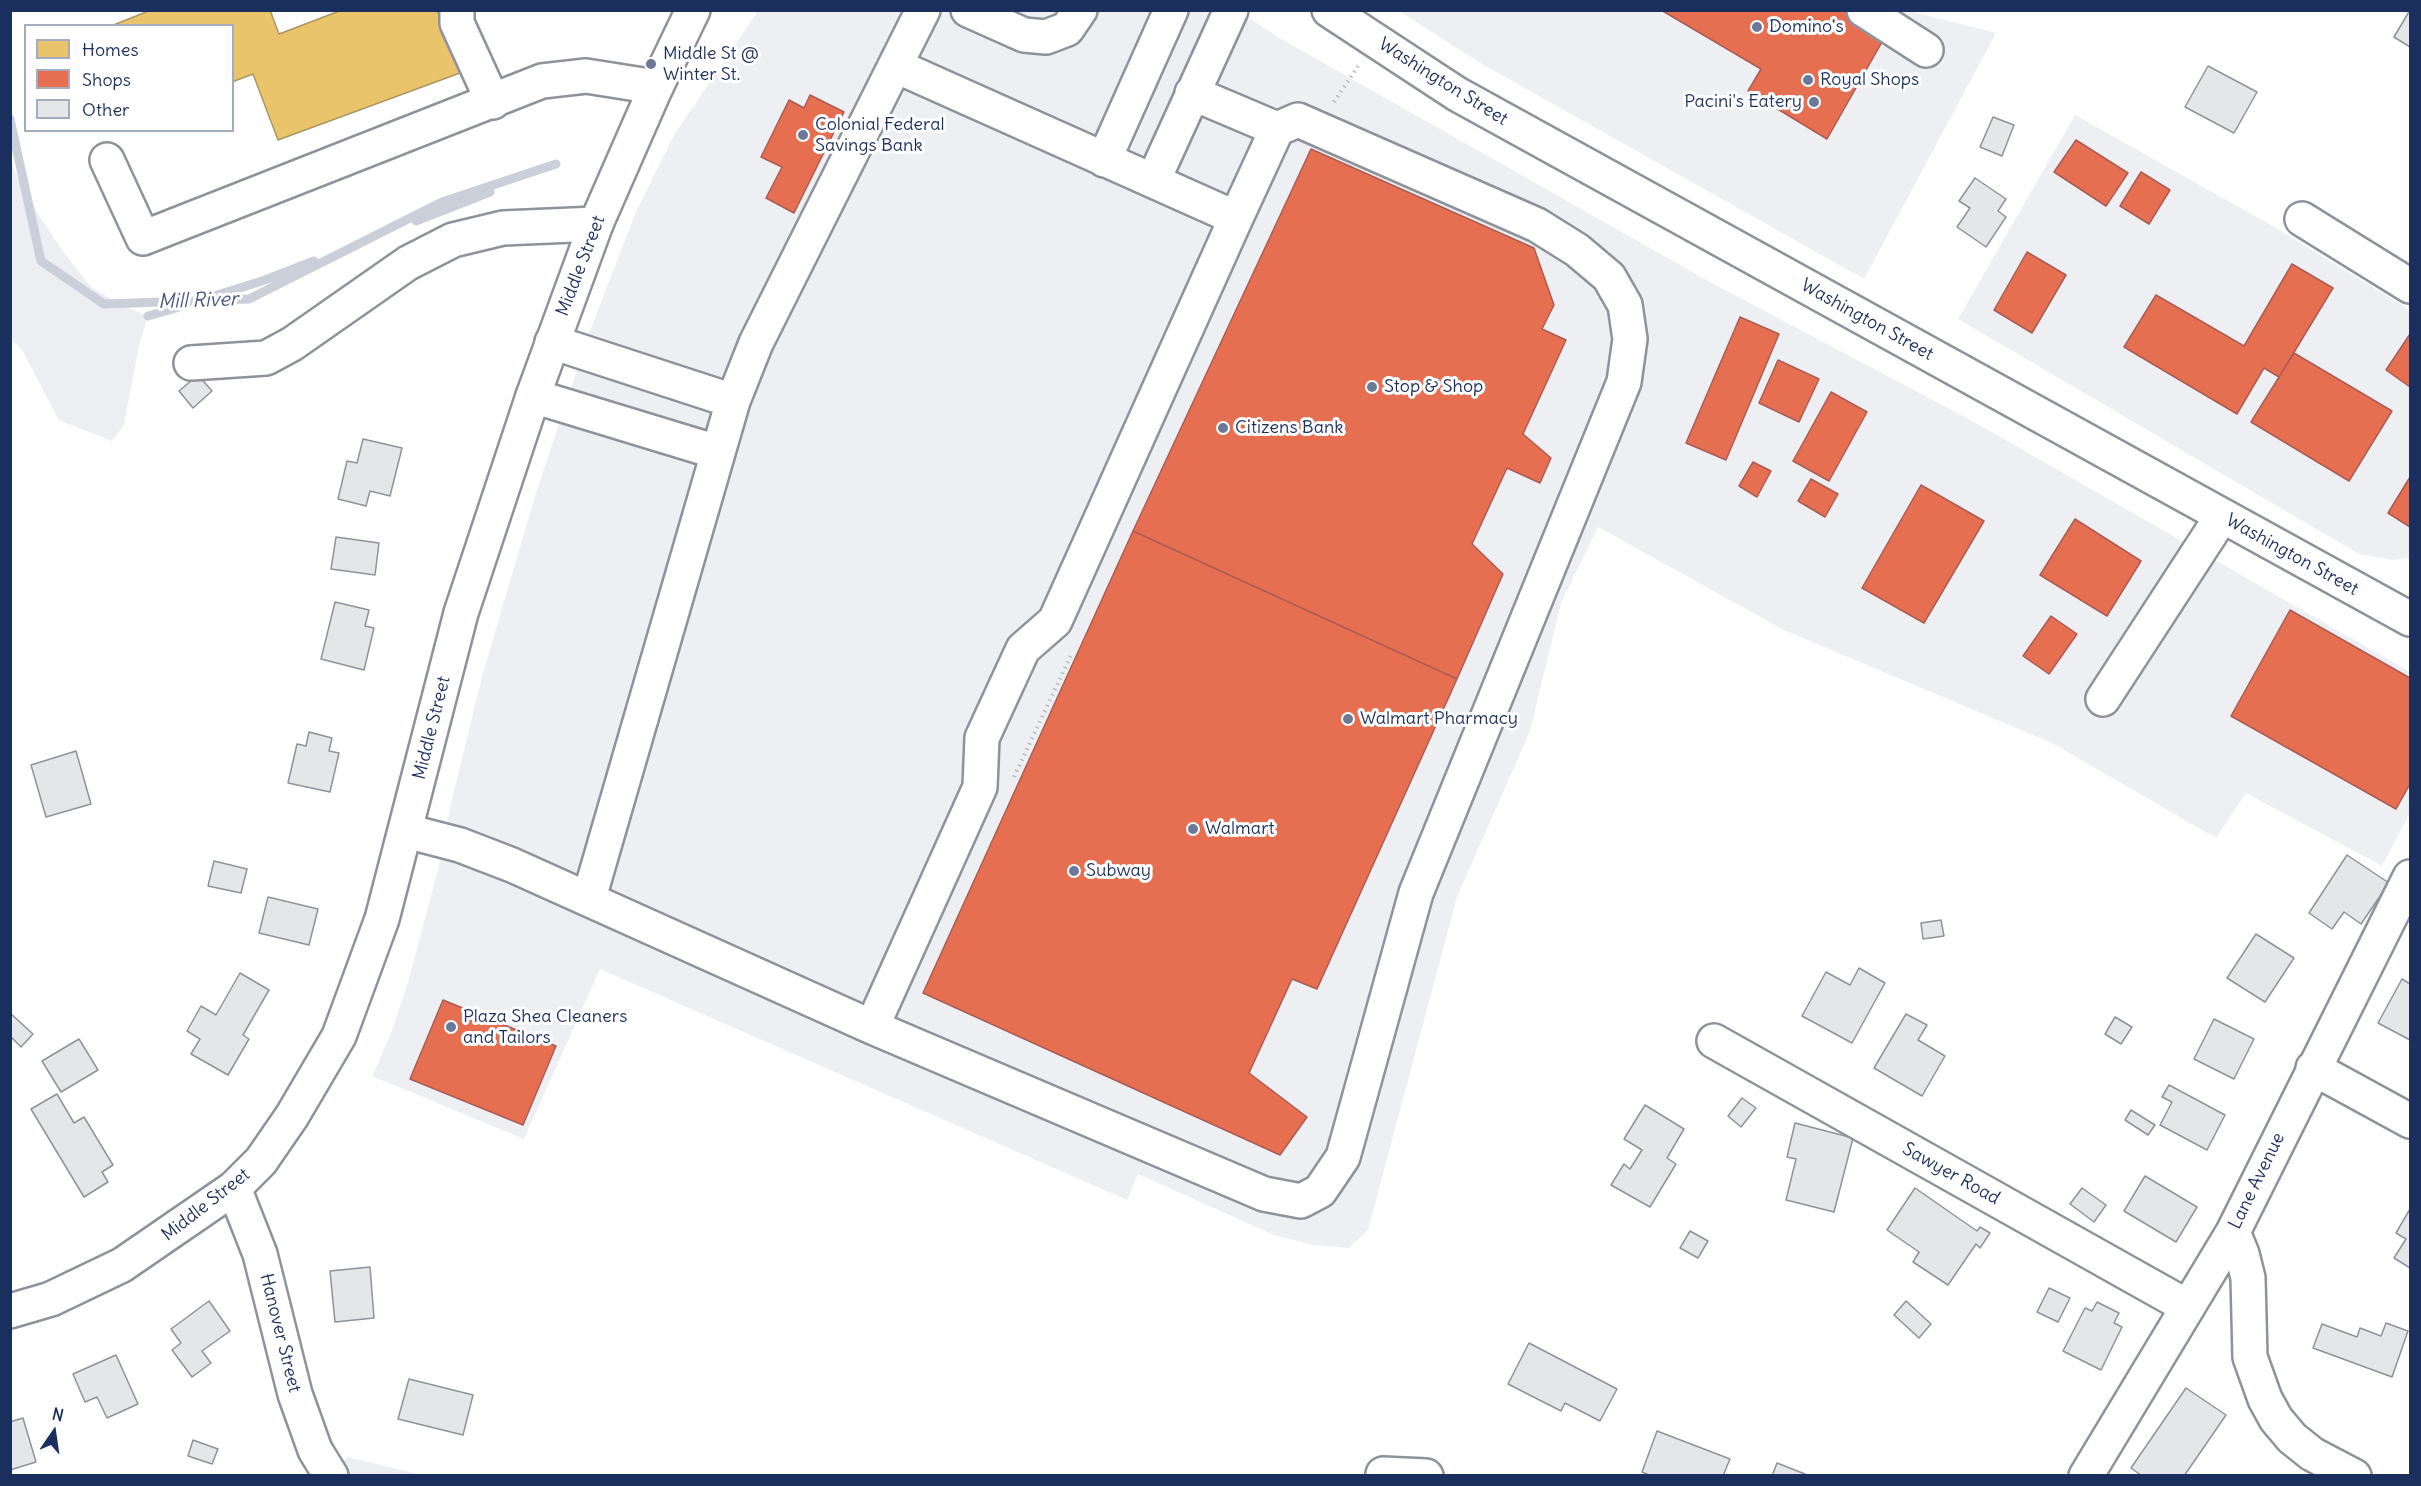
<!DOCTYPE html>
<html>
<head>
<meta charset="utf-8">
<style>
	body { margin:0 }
	#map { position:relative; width:2421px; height:1486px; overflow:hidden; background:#fff; font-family:Delius,sans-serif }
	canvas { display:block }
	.frame { position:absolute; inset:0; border:12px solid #1b2f5e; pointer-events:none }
	.legend { position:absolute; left:24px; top:24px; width:210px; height:108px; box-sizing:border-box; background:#fff; border:2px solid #a4acbf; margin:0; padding:8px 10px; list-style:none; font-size:18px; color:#1b2f5e }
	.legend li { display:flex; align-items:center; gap:12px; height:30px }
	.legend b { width:30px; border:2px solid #a4acbf }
	.north { position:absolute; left:24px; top:1402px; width:60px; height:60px; -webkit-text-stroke:4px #fff; paint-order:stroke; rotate:13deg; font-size:16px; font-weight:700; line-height:24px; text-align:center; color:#1b2f5e }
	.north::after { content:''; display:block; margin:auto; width:21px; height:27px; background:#1b2f5e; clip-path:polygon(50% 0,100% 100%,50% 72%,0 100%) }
</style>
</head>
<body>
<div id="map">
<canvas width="2421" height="1486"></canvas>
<div class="frame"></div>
<ul class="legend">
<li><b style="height:16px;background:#e9c46a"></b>Homes</li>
<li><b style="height:16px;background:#e76f51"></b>Shops</li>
<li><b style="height:16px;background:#e5e6e8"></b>Other</li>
</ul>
<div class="north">N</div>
</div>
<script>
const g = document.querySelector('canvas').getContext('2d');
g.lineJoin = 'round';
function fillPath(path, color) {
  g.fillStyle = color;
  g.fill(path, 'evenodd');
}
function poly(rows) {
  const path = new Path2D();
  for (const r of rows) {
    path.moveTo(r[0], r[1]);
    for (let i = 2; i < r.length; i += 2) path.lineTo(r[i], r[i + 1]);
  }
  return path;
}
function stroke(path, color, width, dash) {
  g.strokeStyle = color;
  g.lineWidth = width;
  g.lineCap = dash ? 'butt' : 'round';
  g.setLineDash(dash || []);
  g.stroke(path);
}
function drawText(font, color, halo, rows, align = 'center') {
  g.font = font + ' Delius,sans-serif';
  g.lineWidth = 6;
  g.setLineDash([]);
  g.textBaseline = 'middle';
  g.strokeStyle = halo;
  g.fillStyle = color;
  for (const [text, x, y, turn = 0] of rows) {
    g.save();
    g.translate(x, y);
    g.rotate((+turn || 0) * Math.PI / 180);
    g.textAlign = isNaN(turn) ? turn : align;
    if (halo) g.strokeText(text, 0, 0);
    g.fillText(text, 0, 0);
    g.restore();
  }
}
fillPath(poly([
	[1905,10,1996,33,1864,279,1482,64,1399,11],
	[758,11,1238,11,1283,40,1710,282,1976,423,2410,672,2410,813,2382,866,2246,793,2216,838,2052,743,1784,630,1598,527,1561,603,1530,731,1457,897,1368,1230,1349,1248,1313,1245,1274,1235,1138,1174,1127,1200,600,969,524,1139,372,1076,390,1036,408,982,438,870,451,803,483,673,535,496,591,328,636,212,674,135],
	[2075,115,2271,225,2410,310,2410,558,2393,560,2359,554,1958,319],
	[348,1457,422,1475,320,1476]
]), '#edeff3');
fillPath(poly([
	[10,160,28,199,64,253,91,287,121,305,148,316,139,345,124,425,112,441,59,420,22,350,11,339]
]), '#edeef2');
const homes = poly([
	[151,10,270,10,279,34,342,10,437,10,460,73,278,140,253,74,232,82,232,26,111,26,151,10]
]);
fillPath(homes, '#e9c46a');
stroke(homes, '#ab9766', 1.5);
const shops = poly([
	[1661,10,1846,10,1886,35,1827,139,1748,91,1761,69,1661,10],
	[810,95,844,112,794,213,766,198,782,167,761,157,789,100,804,108,810,95],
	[2076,140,2128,173,2106,206,2054,172,2076,140],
	[1311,149,1534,248,1554,305,1542,329,1566,340,1523,434,1551,458,1540,483,1507,468,1472,544,1503,574,1457,679,1133,531,1311,149],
	[2141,172,2170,190,2149,224,2120,206,2141,172],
	[2027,252,2066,275,2032,333,1994,310,2027,252],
	[2292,264,2333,288,2279,377,2264,368,2237,414,2124,347,2156,295,2244,346,2292,264],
	[1740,317,1779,334,1726,460,1686,443,1740,317],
	[2410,334,2410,387,2386,370,2410,334],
	[2294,353,2392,411,2349,481,2251,422,2294,353],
	[1778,360,1819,379,1799,422,1759,403,1778,360],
	[1831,392,1867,412,1829,481,1793,461,1831,392],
	[1753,462,1771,471,1757,497,1739,486,1753,462],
	[2410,477,2410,527,2388,513,2410,477],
	[1811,479,1838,494,1825,517,1798,501,1811,479],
	[1921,485,1984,521,1924,623,1862,588,1921,485],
	[2075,519,2141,561,2107,616,2040,575,2075,519],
	[1133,531,1457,679,1317,989,1292,979,1249,1073,1307,1117,1280,1155,923,993,1133,531],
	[2290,610,2410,678,2410,784,2396,809,2231,716,2290,610],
	[2051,616,2077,634,2049,674,2023,656,2051,616],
	[443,1000,556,1046,523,1125,410,1079,443,1000]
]);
fillPath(shops, '#e76f51');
stroke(shops, '#aa5c55', 1.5);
stroke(poly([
	[10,119,41,261,104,304,249,299,442,202,556,164],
	[416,221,490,192],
	[211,297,265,280,314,261],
	[148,316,186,305]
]), '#cbcfda', 9);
const building = poly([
	[2410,10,2410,47,2394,37,2410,10],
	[2208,66,2257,92,2234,133,2185,107,2208,66],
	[1993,117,2014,125,2002,156,1980,147,1993,117],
	[1975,178,2006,199,1998,211,2006,217,1986,247,1957,227,1970,208,1959,201,1975,178],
	[198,375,212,391,193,408,179,391,198,375],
	[363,439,402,448,390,496,370,491,366,506,338,499,347,461,357,463,363,439],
	[336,537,379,543,375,575,331,569,336,537],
	[335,602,369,610,365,626,374,628,364,670,321,659,335,602],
	[309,732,332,738,329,751,339,753,330,792,288,783,297,744,306,746,309,732],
	[76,751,91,804,46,817,31,765,76,751],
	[2347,855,2389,883,2361,924,2344,912,2332,929,2309,913,2347,855],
	[214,861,247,869,241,893,208,886,214,861],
	[268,897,318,909,309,945,259,933,268,897],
	[1941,920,1944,936,1923,939,1921,923,1941,920],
	[2256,934,2294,958,2265,1002,2227,978,2256,934],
	[1859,968,1885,983,1852,1043,1802,1016,1826,972,1850,985,1859,968],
	[240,973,269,990,243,1035,249,1039,228,1075,191,1054,200,1039,187,1031,201,1006,216,1015,240,973],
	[2402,979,2410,984,2410,1040,2378,1023,2402,979],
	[10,1013,33,1034,21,1047,10,1036,10,1013],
	[1906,1014,1927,1025,1918,1040,1945,1056,1922,1096,1874,1068,1906,1014],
	[2115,1017,2132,1027,2121,1044,2105,1034,2115,1017],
	[2214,1019,2254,1039,2234,1079,2194,1059,2214,1019],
	[79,1039,98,1070,61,1092,42,1061,79,1039],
	[2169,1085,2225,1115,2207,1150,2160,1125,2172,1102,2162,1097,2169,1085],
	[57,1094,74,1123,84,1117,113,1165,102,1172,108,1182,84,1197,31,1109,57,1094],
	[1742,1098,1756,1108,1741,1127,1728,1116,1742,1098],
	[1645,1105,1684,1129,1667,1158,1676,1164,1650,1207,1611,1185,1624,1164,1630,1169,1642,1150,1624,1139,1645,1105],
	[2131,1110,2155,1125,2148,1135,2125,1120,2131,1110],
	[1795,1123,1853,1138,1834,1212,1786,1200,1796,1159,1787,1157,1795,1123],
	[2145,1176,2197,1207,2176,1242,2124,1211,2145,1176],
	[1915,1188,1977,1231,1980,1227,1990,1233,1980,1248,1976,1244,1948,1285,1913,1262,1919,1252,1887,1230,1915,1188],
	[2082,1188,2106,1205,2094,1222,2070,1204,2082,1188],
	[2410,1209,2410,1268,2394,1258,2406,1239,2396,1233,2410,1209],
	[1690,1231,1708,1241,1698,1258,1680,1248,1690,1231],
	[370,1267,374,1318,335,1322,330,1271,370,1267],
	[2049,1288,2070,1298,2058,1322,2037,1312,2049,1288],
	[209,1301,230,1331,202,1351,211,1363,192,1377,172,1350,181,1343,171,1329,209,1301],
	[1906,1301,1931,1324,1919,1338,1894,1315,1906,1301],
	[2097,1302,2119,1313,2114,1323,2122,1327,2101,1370,2063,1351,2085,1308,2092,1311,2097,1302],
	[2386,1323,2408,1331,2392,1377,2313,1348,2322,1324,2357,1337,2360,1328,2381,1336,2386,1323],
	[1529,1343,1617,1389,1600,1421,1565,1403,1561,1411,1508,1384,1529,1343],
	[116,1355,138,1404,107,1418,97,1397,85,1402,73,1374,116,1355],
	[409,1379,473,1395,463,1435,398,1419,409,1379],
	[2186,1388,2226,1415,2184,1476,2142,1476,2131,1468,2186,1388],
	[23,1418,36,1462,10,1470,10,1422,23,1418],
	[1657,1431,1730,1459,1723,1476,1651,1476,1642,1472,1657,1431],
	[193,1440,218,1449,212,1464,188,1456,193,1440],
	[1777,1463,1805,1474,1805,1476,1772,1476,1777,1463]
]);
fillPath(building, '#e5e6e8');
stroke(building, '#8e929a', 1.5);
const minor = poly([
	[457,10,457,23,493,102],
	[968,10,1024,35,1046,37,1067,29,1080,10],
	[1864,10,1926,50],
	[107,160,143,238,542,81,586,76,656,87],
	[1104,160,1171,10],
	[1153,181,1231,10],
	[1236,218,1277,129],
	[2302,219,2410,286],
	[552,342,733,401],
	[191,363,266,358,292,344,408,263,453,240,503,228,596,224],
	[533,396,717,452],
	[2103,699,2222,516],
	[406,831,460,845,512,865,872,1027,1264,1194,1301,1201,1320,1191,1343,1157,1416,893,1624,382,1630,339,1625,305,1609,277,1577,250,1537,225,1298,120,1277,129,1192,93],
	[589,898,733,401,756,343,923,10],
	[872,1027,980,787,982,738,1023,649,1055,621,1236,218,896,66],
	[1714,1041,2188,1307],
	[2313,1068,2410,1121],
	[234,1188,260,1254,295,1394,315,1450,331,1476],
	[2233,1232,2242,1254,2248,1278,2250,1357,2265,1399,2276,1419,2292,1438,2312,1454,2354,1476],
	[1383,1474,1426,1476],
	[2086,1476,2233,1232,2410,877]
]);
const major = poly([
	[1329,10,1457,94,2410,619],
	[10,1311,51,1299,122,1265,234,1188,261,1161,292,1116,339,1036,382,919,461,613,533,396,596,224,656,87,693,10]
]);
stroke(minor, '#8e929a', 38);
stroke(major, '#8e929a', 38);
stroke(poly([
	[1334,102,1358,66],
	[1014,777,1072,653]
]), '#b9bcc1', 4, [1.5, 4.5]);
stroke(minor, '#fff', 33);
stroke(major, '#fff', 33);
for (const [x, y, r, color] of [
	[1757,27,6,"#6b7896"],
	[651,64,6,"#6b7896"],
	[1808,80,6,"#6b7896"],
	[1814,102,6,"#6b7896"],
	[803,135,6,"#6b7896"],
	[1372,387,6,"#6b7896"],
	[1223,428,6,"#6b7896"],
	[1348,719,6,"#6b7896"],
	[1193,829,6,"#6b7896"],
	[1074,871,6,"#6b7896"],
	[451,1027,6,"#6b7896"]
]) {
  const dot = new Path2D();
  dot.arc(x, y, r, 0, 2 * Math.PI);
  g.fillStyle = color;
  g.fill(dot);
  stroke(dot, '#fff', 2);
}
drawText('18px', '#1b2f5e', '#fff', [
	["Domino's",1769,27],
	["Middle St @",663,54],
	["Winter St.",663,75],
	["Royal Shops",1820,80],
	["Pacini's Eatery",1802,102,"right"],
	["Colonial Federal",815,125],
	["Savings Bank",815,146],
	["Stop & Shop",1384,387],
	["Citizens Bank",1235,428],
	["Walmart Pharmacy",1360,719],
	["Walmart",1205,829],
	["Subway",1086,871],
	["Plaza Shea Cleaners",463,1017],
	["and Tailors",463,1038]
], 'left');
drawText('18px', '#1b2f5e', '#fff', [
	["Washington Street",1443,82,32],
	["Middle Street",581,266,-69],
	["Washington Street",1867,320,29],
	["Washington Street",2292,555,29],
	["Middle Street",432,728,-76],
	["Sawyer Road",1951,1174,29],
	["Lane Avenue",2257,1181,-64],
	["Middle Street",206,1205,-38],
	["Hanover Street",280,1333,76]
]);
drawText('italic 20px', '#49597e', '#fff', [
	["Mill River",198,301,-2]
]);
</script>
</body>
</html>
